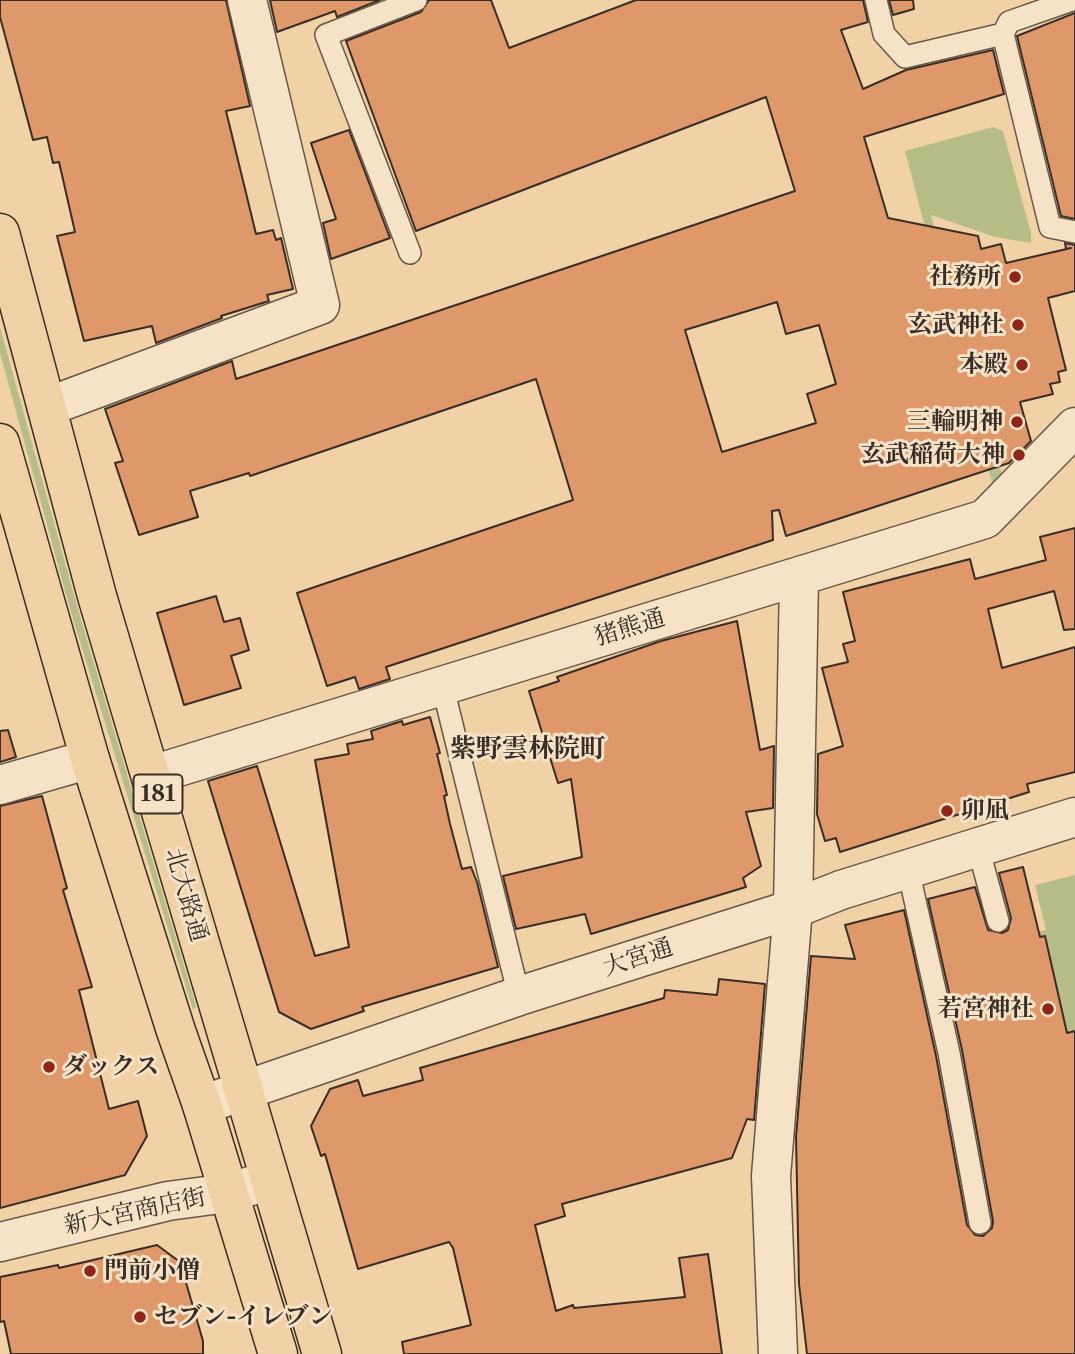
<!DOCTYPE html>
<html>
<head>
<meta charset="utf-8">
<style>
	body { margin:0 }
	canvas { display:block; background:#f1d2a7 }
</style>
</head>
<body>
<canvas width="1075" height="1354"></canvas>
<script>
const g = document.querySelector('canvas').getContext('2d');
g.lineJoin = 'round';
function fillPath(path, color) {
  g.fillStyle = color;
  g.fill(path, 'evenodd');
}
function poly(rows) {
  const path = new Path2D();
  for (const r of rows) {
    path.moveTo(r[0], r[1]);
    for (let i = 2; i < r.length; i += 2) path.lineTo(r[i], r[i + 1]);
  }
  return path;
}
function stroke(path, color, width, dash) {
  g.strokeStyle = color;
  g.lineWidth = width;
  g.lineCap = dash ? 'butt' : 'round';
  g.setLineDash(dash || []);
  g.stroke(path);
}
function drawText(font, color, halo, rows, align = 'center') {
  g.font = font + ' "Libre Caslon Text","Noto Serif JP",serif';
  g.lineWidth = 6;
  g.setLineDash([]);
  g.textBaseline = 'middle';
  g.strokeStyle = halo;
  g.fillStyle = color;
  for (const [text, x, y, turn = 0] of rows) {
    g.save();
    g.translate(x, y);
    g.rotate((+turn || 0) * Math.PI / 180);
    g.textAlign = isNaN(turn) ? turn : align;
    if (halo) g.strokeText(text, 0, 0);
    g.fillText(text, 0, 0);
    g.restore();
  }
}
fillPath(poly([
	[993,127,1003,131,1031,233,1031,243,995,237,931,215,1003,479,993,486,905,151],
	[0,327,77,606,196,1006,193,1010,70,609,0,353],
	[1075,875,1075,1078,1004,939,1046,930,1035,885]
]), '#b7bd89');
const building = poly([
	[0,0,226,0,250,106,226,111,256,234,273,230,276,240,281,238,293,289,267,295,269,301,221,316,222,318,156,343,152,326,84,341,57,236,75,232,59,162,53,163,47,137,33,140,0,17,0,0],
	[270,0,380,0,337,17,335,11,277,32,270,0],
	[429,0,491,0,509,48,636,0,863,0,868,22,841,30,863,89,906,70,993,50,1004,94,864,137,888,218,978,236,981,249,1001,244,1006,263,1071,248,1066,249,1065,243,1075,245,1075,291,1048,298,1066,370,1058,372,1060,382,1050,384,1053,394,1020,402,1031,441,1009,463,786,536,779,510,772,511,773,540,386,667,390,679,359,689,355,677,327,686,297,593,573,500,536,379,250,476,249,473,190,491,198,517,139,535,115,463,123,461,105,409,232,361,236,379,795,191,766,97,416,231,346,41,421,12,429,0],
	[777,302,786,334,819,325,836,384,807,394,816,423,722,452,685,330,777,302],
	[889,0,913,0,914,9,893,15,889,0],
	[1075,13,1075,219,1061,216,1017,36,1075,13],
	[349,130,390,238,331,259,323,223,336,219,311,143,349,130],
	[1075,528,1075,629,1064,630,1054,591,988,609,1002,668,1075,647,1075,772,1027,784,1029,792,840,852,836,838,825,841,817,814,818,754,843,746,822,668,848,662,843,644,855,641,843,592,970,559,975,579,1046,560,1040,537,1075,528],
	[216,596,224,622,240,618,249,650,231,656,241,688,184,705,157,613,216,596],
	[737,621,760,750,774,746,773,808,746,812,761,866,743,878,746,887,591,934,585,914,516,929,503,876,582,857,571,779,558,783,529,691,559,681,557,677,661,641,737,621],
	[430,717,440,753,437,754,447,795,444,796,450,824,462,869,471,867,477,882,498,967,362,1007,364,1011,311,1029,279,1012,208,781,257,766,315,956,349,947,315,760,349,754,347,744,373,739,371,731,402,721,403,725,430,717],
	[8,730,16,757,0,762,0,731,8,730],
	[42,796,67,888,63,890,92,987,79,990,109,1109,138,1101,147,1136,125,1175,0,1208,0,806,42,796],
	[1023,867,1040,937,1045,936,1067,1033,1075,1031,1075,1354,807,1354,799,1284,796,1137,811,956,855,959,845,925,904,910,936,1056,967,1225,975,1235,983,1236,992,1228,993,1221,962,1050,928,899,975,887,988,930,1002,933,1008,930,1011,918,999,873,1023,867],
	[719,979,765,984,754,1120,747,1119,732,1158,562,1204,565,1216,535,1225,556,1311,573,1305,574,1308,685,1297,679,1258,708,1254,722,1354,404,1354,402,1342,471,1325,453,1248,449,1242,358,1269,325,1154,321,1156,311,1126,330,1089,358,1080,363,1096,423,1080,420,1068,664,998,665,990,717,995,719,979],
	[157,1245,180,1262,203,1341,203,1354,11,1354,4,1321,0,1322,0,1277,58,1265,59,1268,157,1245]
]);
fillPath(building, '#de9869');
stroke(building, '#392e27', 2);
const service = poly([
	[876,0,884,34,905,57,1003,34,1050,227,1075,232],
	[1003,34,1009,22,1072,0],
	[410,253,326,35,416,0],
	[442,684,519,996],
	[978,847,998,921],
	[908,869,949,1053,980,1223]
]);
const minor = poly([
	[47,407,320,305,247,0],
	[152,775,985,519,1075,427],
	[0,785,90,759],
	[0,1242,168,1201,228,1193,270,1180],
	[778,1354,771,1176,793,909,799,577]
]);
const tertiary = poly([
	[202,1105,519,996,793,909,841,890,1075,817]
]);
const primary = poly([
	[0,233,97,596,322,1354],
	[0,443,90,759,176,1031,202,1105,278,1354]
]);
stroke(service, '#675747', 24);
stroke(minor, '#675747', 41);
stroke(tertiary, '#675747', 41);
stroke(primary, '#392e27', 41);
stroke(service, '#f6e2c6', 21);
stroke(minor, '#f6e2c6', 38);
stroke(tertiary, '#f6e2c6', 38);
stroke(primary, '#f1d2a7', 38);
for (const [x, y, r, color] of [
	[1015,277,7,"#8f2418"],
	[1018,325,7,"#8f2418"],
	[1022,365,7,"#8f2418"],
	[1017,422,7,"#8f2418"],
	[1019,455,7,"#8f2418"],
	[947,811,7,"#8f2418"],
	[1048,1009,7,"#8f2418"],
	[49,1067,7,"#8f2418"],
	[90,1271,7,"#8f2418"],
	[140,1317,7,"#8f2418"]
]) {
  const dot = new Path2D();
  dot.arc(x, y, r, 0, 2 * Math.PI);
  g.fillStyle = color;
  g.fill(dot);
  stroke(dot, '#f6e2c6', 2.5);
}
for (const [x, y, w] of [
	[158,794,49]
]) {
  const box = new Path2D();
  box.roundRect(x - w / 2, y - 19.5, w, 39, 5);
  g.fillStyle = '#f6e2c6';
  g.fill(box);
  stroke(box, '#392e27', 2);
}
drawText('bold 23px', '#392e27', null, [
	["181",158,794]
]);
drawText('bold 24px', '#392e27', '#f6e2c6', [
	["社務所",1001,277],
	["玄武神社",1004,325],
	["本殿",1008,365],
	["三輪明神",1003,422],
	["玄武稲荷大神",1005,455],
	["卯凪",961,811,"left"],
	["若宮神社",1034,1009],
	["ダックス",63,1067,"left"],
	["門前小僧",104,1271,"left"],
	["セブン-イレブン",154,1317,"left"]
], 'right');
drawText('24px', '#392e27', '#f6e2c6', [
	["猪熊通",630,628,-17],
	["北大路通",186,895,74],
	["大宮通",638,958,-18],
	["新大宮商店街",135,1212,-12]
]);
drawText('bold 26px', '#392e27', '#f6e2c6', [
	["紫野雲林院町",528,749]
]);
</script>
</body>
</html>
